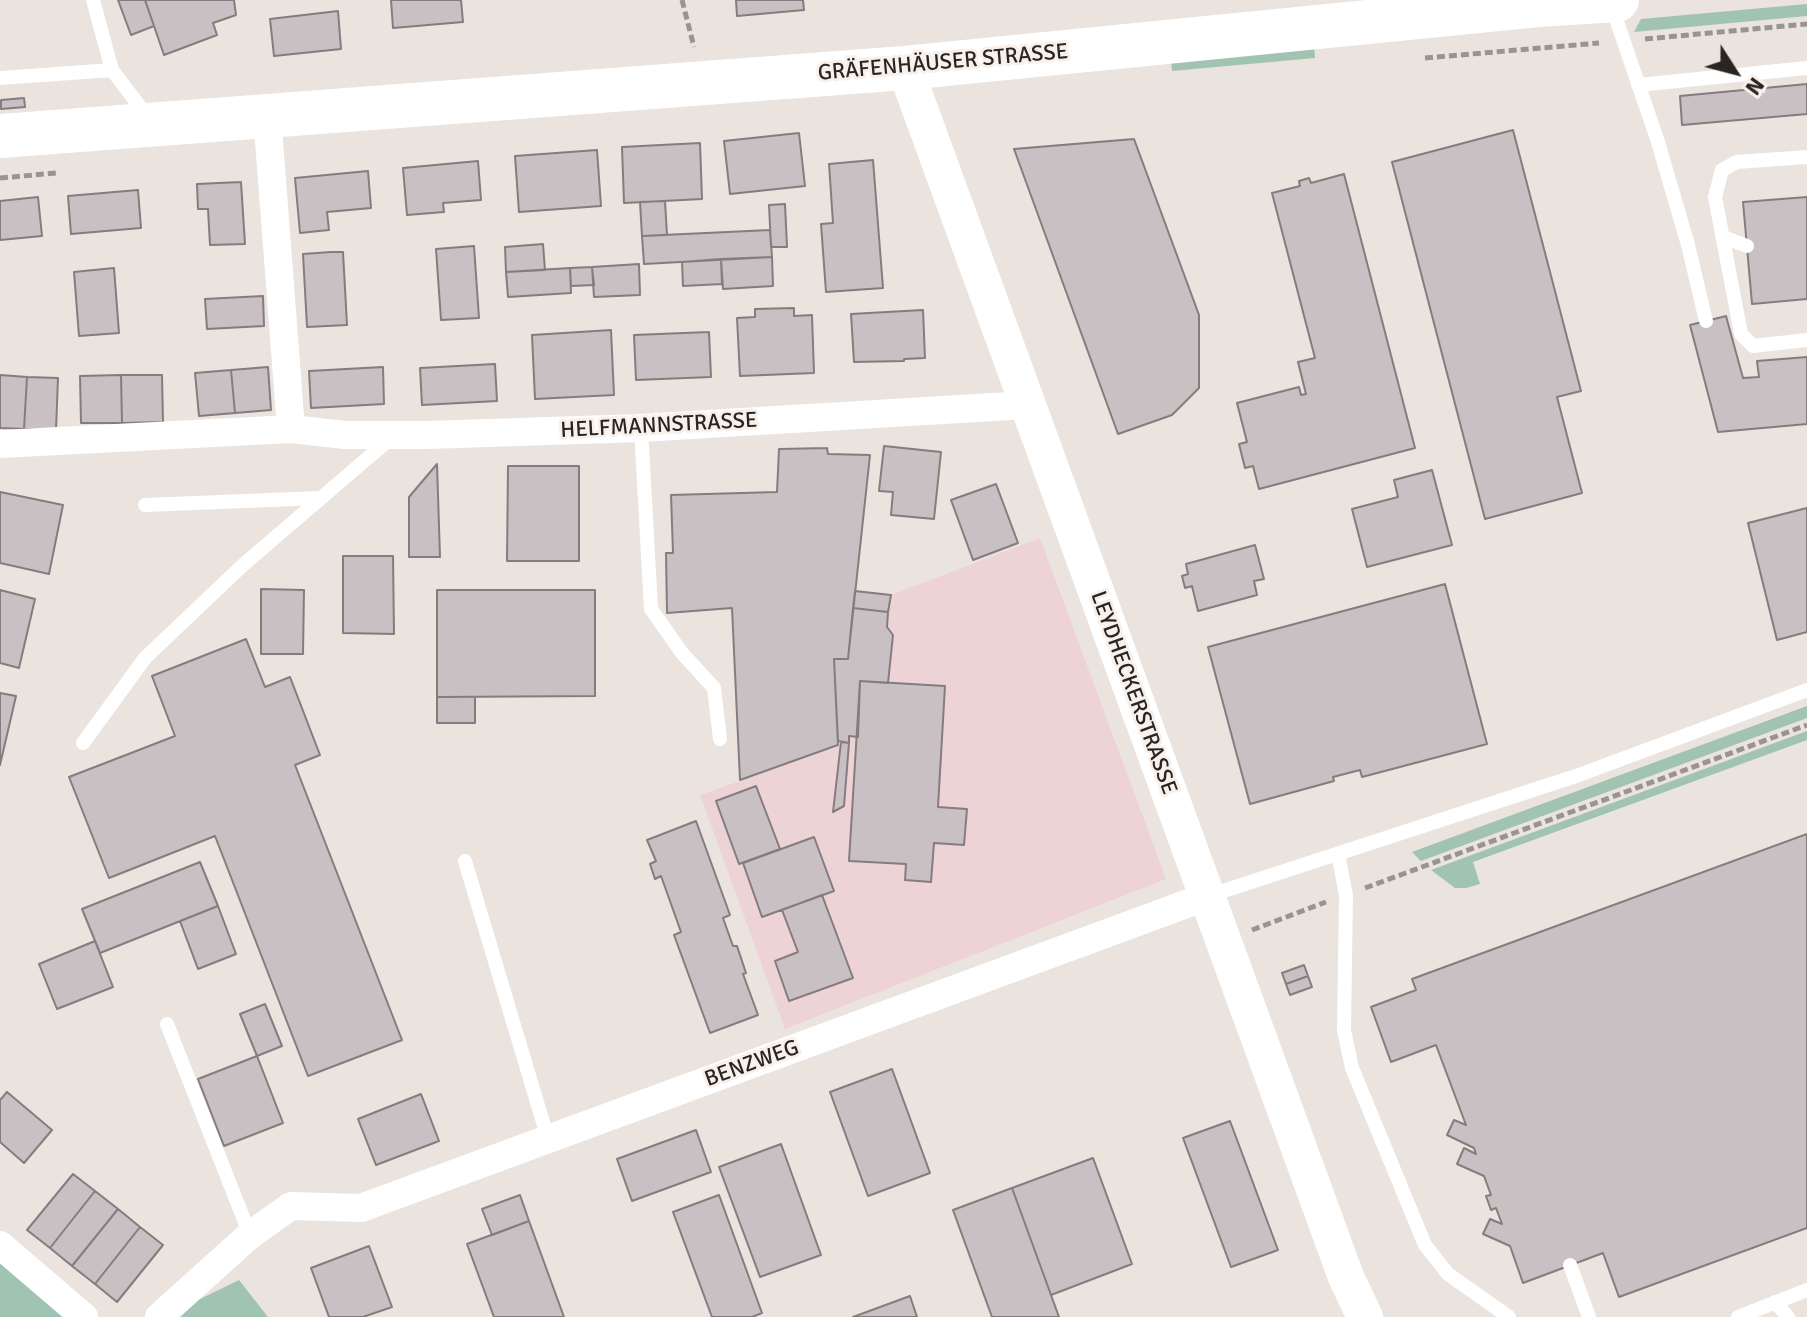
<!DOCTYPE html>
<html>
<head>
<meta charset="utf-8">
<style>
	body { margin:0 }
	#map { position:relative; width:1807px; height:1317px; overflow:hidden; background:#ebe3de; font-family:Signika,sans-serif }
	canvas { display:block }
	.north { position:absolute; left:1695px; top:32px; width:80px; height:80px; -webkit-text-stroke:6px #f8f1eb; paint-order:stroke; rotate:126deg; font-size:22px; font-weight:700; line-height:32px; text-align:center; color:#282523 }
	.north::after { content:''; display:block; margin:auto; width:28px; height:36px; background:#282523; clip-path:polygon(50% 0,100% 100%,50% 72%,0 100%) }
</style>
</head>
<body>
<div id="map">
<canvas width="1807" height="1317"></canvas>
<div class="north">N</div>
</div>
<script>
const g = document.querySelector('canvas').getContext('2d');
g.lineJoin = 'round';
function fillPath(path, color) {
  g.fillStyle = color;
  g.fill(path, 'evenodd');
}
function poly(rows) {
  const path = new Path2D();
  for (const r of rows) {
    path.moveTo(r[0], r[1]);
    for (let i = 2; i < r.length; i += 2) path.lineTo(r[i], r[i + 1]);
  }
  return path;
}
function stroke(path, color, width, dash) {
  g.strokeStyle = color;
  g.lineWidth = width;
  g.lineCap = dash ? 'butt' : 'round';
  g.setLineDash(dash || []);
  g.stroke(path);
}
function drawText(font, color, halo, rows, align = 'center') {
  g.font = font + ' Signika,sans-serif';
  g.lineWidth = 6;
  g.setLineDash([]);
  g.textBaseline = 'middle';
  g.strokeStyle = halo;
  g.fillStyle = color;
  for (const [text, x, y, turn = 0] of rows) {
    g.save();
    g.translate(x, y);
    g.rotate((+turn || 0) * Math.PI / 180);
    g.textAlign = isNaN(turn) ? turn : align;
    if (halo) g.strokeText(text, 0, 0);
    g.fillText(text, 0, 0);
    g.restore();
  }
}
fillPath(poly([
	[1040,538,1166,879,785,1029,700,795,849,743,855,591,891,595]
]), '#eed3d6');
fillPath(poly([
	[1807,4,1807,16,1634,32,1641,19],
	[1314,46,1315,58,1172,71,1171,59],
	[1807,706,1807,718,1421,861,1412,852],
	[1807,731,1807,740,1473,862,1480,884,1466,888,1455,888,1431,870],
	[0,1259,65,1317,0,1317],
	[239,1280,268,1317,176,1317,196,1301]
]), '#a0c3b2');
const building = poly([
	[118,0,145,0,154,26,131,35,118,0],
	[145,0,234,0,236,15,213,23,217,35,164,55,145,0],
	[391,0,461,0,463,22,393,28,391,0],
	[736,0,803,0,804,10,737,16,736,0],
	[338,11,341,49,274,56,270,19,338,11],
	[1807,84,1807,114,1682,125,1680,96,1807,84],
	[24,98,25,107,1,109,1,100,24,98],
	[1513,130,1581,391,1557,397,1582,493,1485,519,1392,162,1513,130],
	[799,133,805,186,730,194,724,141,799,133],
	[1134,139,1199,315,1199,388,1172,415,1118,434,1014,149,1134,139],
	[700,143,702,199,624,203,622,147,700,143],
	[597,150,601,206,519,212,515,156,597,150],
	[873,160,883,288,826,292,821,224,833,223,829,164,873,160],
	[478,161,481,200,443,203,444,212,407,215,403,168,478,161],
	[368,171,371,208,327,212,329,230,300,233,295,178,368,171],
	[1344,174,1415,448,1259,489,1253,466,1245,468,1239,444,1247,442,1237,403,1299,387,1301,395,1306,394,1298,362,1315,358,1272,193,1300,186,1299,181,1309,178,1311,183,1344,174],
	[241,182,245,244,210,245,208,209,198,209,197,184,241,182],
	[138,190,141,228,71,234,68,196,138,190],
	[38,197,42,236,0,240,0,201,38,197],
	[1807,197,1807,299,1752,304,1743,202,1807,197],
	[665,201,667,235,642,236,640,202,665,201],
	[785,204,787,247,771,247,769,205,785,204],
	[770,230,772,257,644,264,642,236,770,230],
	[543,244,545,270,506,272,505,247,543,244],
	[474,246,479,318,441,320,436,249,474,246],
	[331,252,343,252,347,325,307,327,303,254,331,252],
	[772,257,773,286,723,289,721,259,772,257],
	[721,259,722,284,683,286,682,262,721,259],
	[639,264,640,295,594,297,592,267,639,264],
	[592,267,594,285,571,286,570,268,592,267],
	[114,268,119,333,79,336,74,272,114,268],
	[570,268,571,293,508,297,506,272,570,268],
	[263,296,264,326,207,329,205,299,263,296],
	[794,308,794,316,812,315,814,373,740,376,737,318,755,317,755,309,794,308],
	[923,310,925,358,904,359,904,361,854,362,851,314,923,310],
	[1726,316,1743,378,1759,377,1757,361,1807,357,1807,424,1718,432,1690,325,1726,316],
	[611,330,614,395,535,399,532,335,611,330],
	[709,332,711,377,636,380,634,335,709,332],
	[495,364,497,401,422,405,420,368,495,364],
	[268,367,271,410,235,413,231,370,268,367],
	[383,367,384,404,311,408,309,371,383,367],
	[231,370,235,413,199,416,195,373,231,370],
	[0,375,27,377,24,429,0,428,0,375],
	[121,375,122,423,81,423,80,376,121,375],
	[121,375,162,375,163,422,122,423,121,375],
	[27,377,58,378,56,430,24,429,27,377],
	[884,446,941,452,934,519,891,515,893,492,879,491,884,446],
	[827,448,828,454,870,455,848,659,834,659,838,745,740,780,732,608,667,613,666,553,673,553,671,495,777,492,779,449,827,448],
	[437,464,440,557,409,557,409,497,437,464],
	[508,466,579,466,579,561,507,561,508,466],
	[1432,470,1452,545,1367,567,1352,509,1398,497,1394,480,1432,470],
	[996,484,1018,543,973,560,951,500,996,484],
	[0,492,63,505,49,574,0,563,0,492],
	[1807,508,1807,632,1777,640,1748,523,1807,508],
	[1255,545,1264,579,1254,581,1257,595,1198,611,1192,586,1185,588,1182,576,1188,574,1186,564,1255,545],
	[343,556,393,556,394,634,343,633,343,556],
	[1445,584,1487,744,1362,777,1360,770,1333,777,1334,781,1250,804,1208,647,1445,584],
	[261,589,304,590,303,654,261,654,261,589],
	[0,590,35,599,19,668,0,663,0,590],
	[437,590,595,590,595,696,437,697,437,590],
	[855,591,891,595,888,612,853,608,855,591],
	[853,608,888,612,887,627,893,635,888,683,860,681,858,737,849,736,849,743,838,741,834,659,848,659,853,608],
	[246,639,265,687,290,677,320,755,295,765,402,1040,308,1076,215,836,109,878,69,777,175,736,152,676,246,639],
	[860,681,945,686,938,807,967,809,964,845,934,843,931,882,905,880,906,864,849,861,860,681],
	[0,693,16,696,0,765,0,693],
	[437,697,475,697,475,723,437,723,437,697],
	[841,742,849,743,844,806,833,812,841,742],
	[756,786,780,849,739,864,716,801,756,786],
	[696,821,730,915,723,918,733,946,737,946,746,973,743,974,758,1015,710,1033,674,935,681,932,661,876,655,879,650,864,656,861,647,840,696,821],
	[1807,834,1807,1228,1619,1297,1603,1253,1523,1283,1510,1246,1483,1234,1490,1219,1502,1224,1496,1208,1491,1210,1486,1196,1491,1195,1484,1176,1457,1164,1464,1148,1476,1154,1474,1148,1447,1135,1454,1120,1466,1125,1436,1045,1391,1062,1371,1007,1416,990,1412,979,1807,834],
	[814,837,834,891,762,917,743,863,814,837],
	[200,862,218,906,100,953,82,909,200,862],
	[822,895,853,978,789,1001,775,961,798,952,782,910,822,895],
	[218,906,236,954,198,969,180,921,218,906],
	[95,941,113,987,57,1009,39,964,95,941],
	[1304,965,1308,976,1286,984,1282,973,1304,965],
	[1308,976,1312,987,1290,995,1286,984,1308,976],
	[265,1004,282,1046,257,1056,240,1014,265,1004],
	[257,1056,283,1123,224,1146,198,1079,257,1056],
	[892,1069,930,1173,868,1196,830,1092,892,1069],
	[7,1092,52,1130,24,1163,0,1142,0,1100,7,1092],
	[421,1094,439,1141,376,1165,358,1119,421,1094],
	[1230,1121,1278,1250,1231,1267,1183,1138,1230,1121],
	[696,1130,711,1172,632,1201,617,1159,696,1130],
	[781,1144,821,1255,760,1277,719,1167,781,1144],
	[1093,1158,1132,1264,1051,1295,1012,1188,1093,1158],
	[73,1174,95,1191,50,1248,27,1230,73,1174],
	[1012,1188,1051,1295,1059,1317,992,1317,953,1210,1012,1188],
	[95,1191,118,1209,72,1266,50,1248,95,1191],
	[520,1195,529,1221,492,1235,482,1209,520,1195],
	[719,1195,762,1313,752,1317,712,1317,673,1212,719,1195],
	[118,1209,140,1227,95,1284,72,1266,118,1209],
	[529,1221,564,1317,494,1317,467,1244,529,1221],
	[140,1227,163,1245,117,1302,95,1284,140,1227],
	[369,1246,392,1307,363,1317,329,1317,311,1268,369,1246],
	[910,1296,917,1317,853,1317,910,1296]
]);
fillPath(building, '#c9c0c4');
stroke(building, '#847c7f', 2);
stroke(poly([
	[682,0,694,47],
	[1645,39,1807,24],
	[1425,58,1599,43],
	[0,178,56,173],
	[1365,888,1807,725],
	[1252,930,1326,902]
]), '#9a9490', 5, [8, 4]);
stroke(poly([
	[93,0,112,70,147,116],
	[1611,4,1658,142,1688,245,1706,321],
	[0,78,112,70],
	[1638,85,1807,68],
	[1807,157,1737,162,1722,170,1715,197,1741,334,1753,346,1807,340],
	[1723,237,1747,246],
	[641,428,651,609,682,653,714,688,720,739],
	[145,505,321,498],
	[83,743,145,658,243,565,391,438],
	[1338,854,1346,895,1344,1030,1352,1068,1425,1245,1448,1274,1509,1317],
	[465,861,548,1139],
	[1208,896,1579,775,1807,690],
	[167,1024,250,1235],
	[1570,1265,1589,1317],
	[1775,1302,1788,1317],
	[1738,1317,1807,1290]
]), '#fff', 14);
stroke(poly([
	[267,115,291,429],
	[0,444,291,429,345,435,427,435,641,428,1027,405],
	[0,1245,84,1317],
	[159,1317,250,1235,291,1206,361,1208,1208,896]
]), '#fff', 28);
stroke(poly([
	[905,68,1346,1277,1365,1317]
]), '#fff', 36);
stroke(poly([
	[0,136,905,68,1538,5,1617,0]
]), '#fff', 44);
drawText('22px', '#282523', '#f8f1eb', [
	["GRÄFENHÄUSER STRASSE",943,63,-5],
	["HELFMANNSTRASSE",659,426,-3],
	["LEYDHECKERSTRASSE",1133,693,70],
	["BENZWEG",752,1064,-20]
]);
</script>
</body>
</html>
